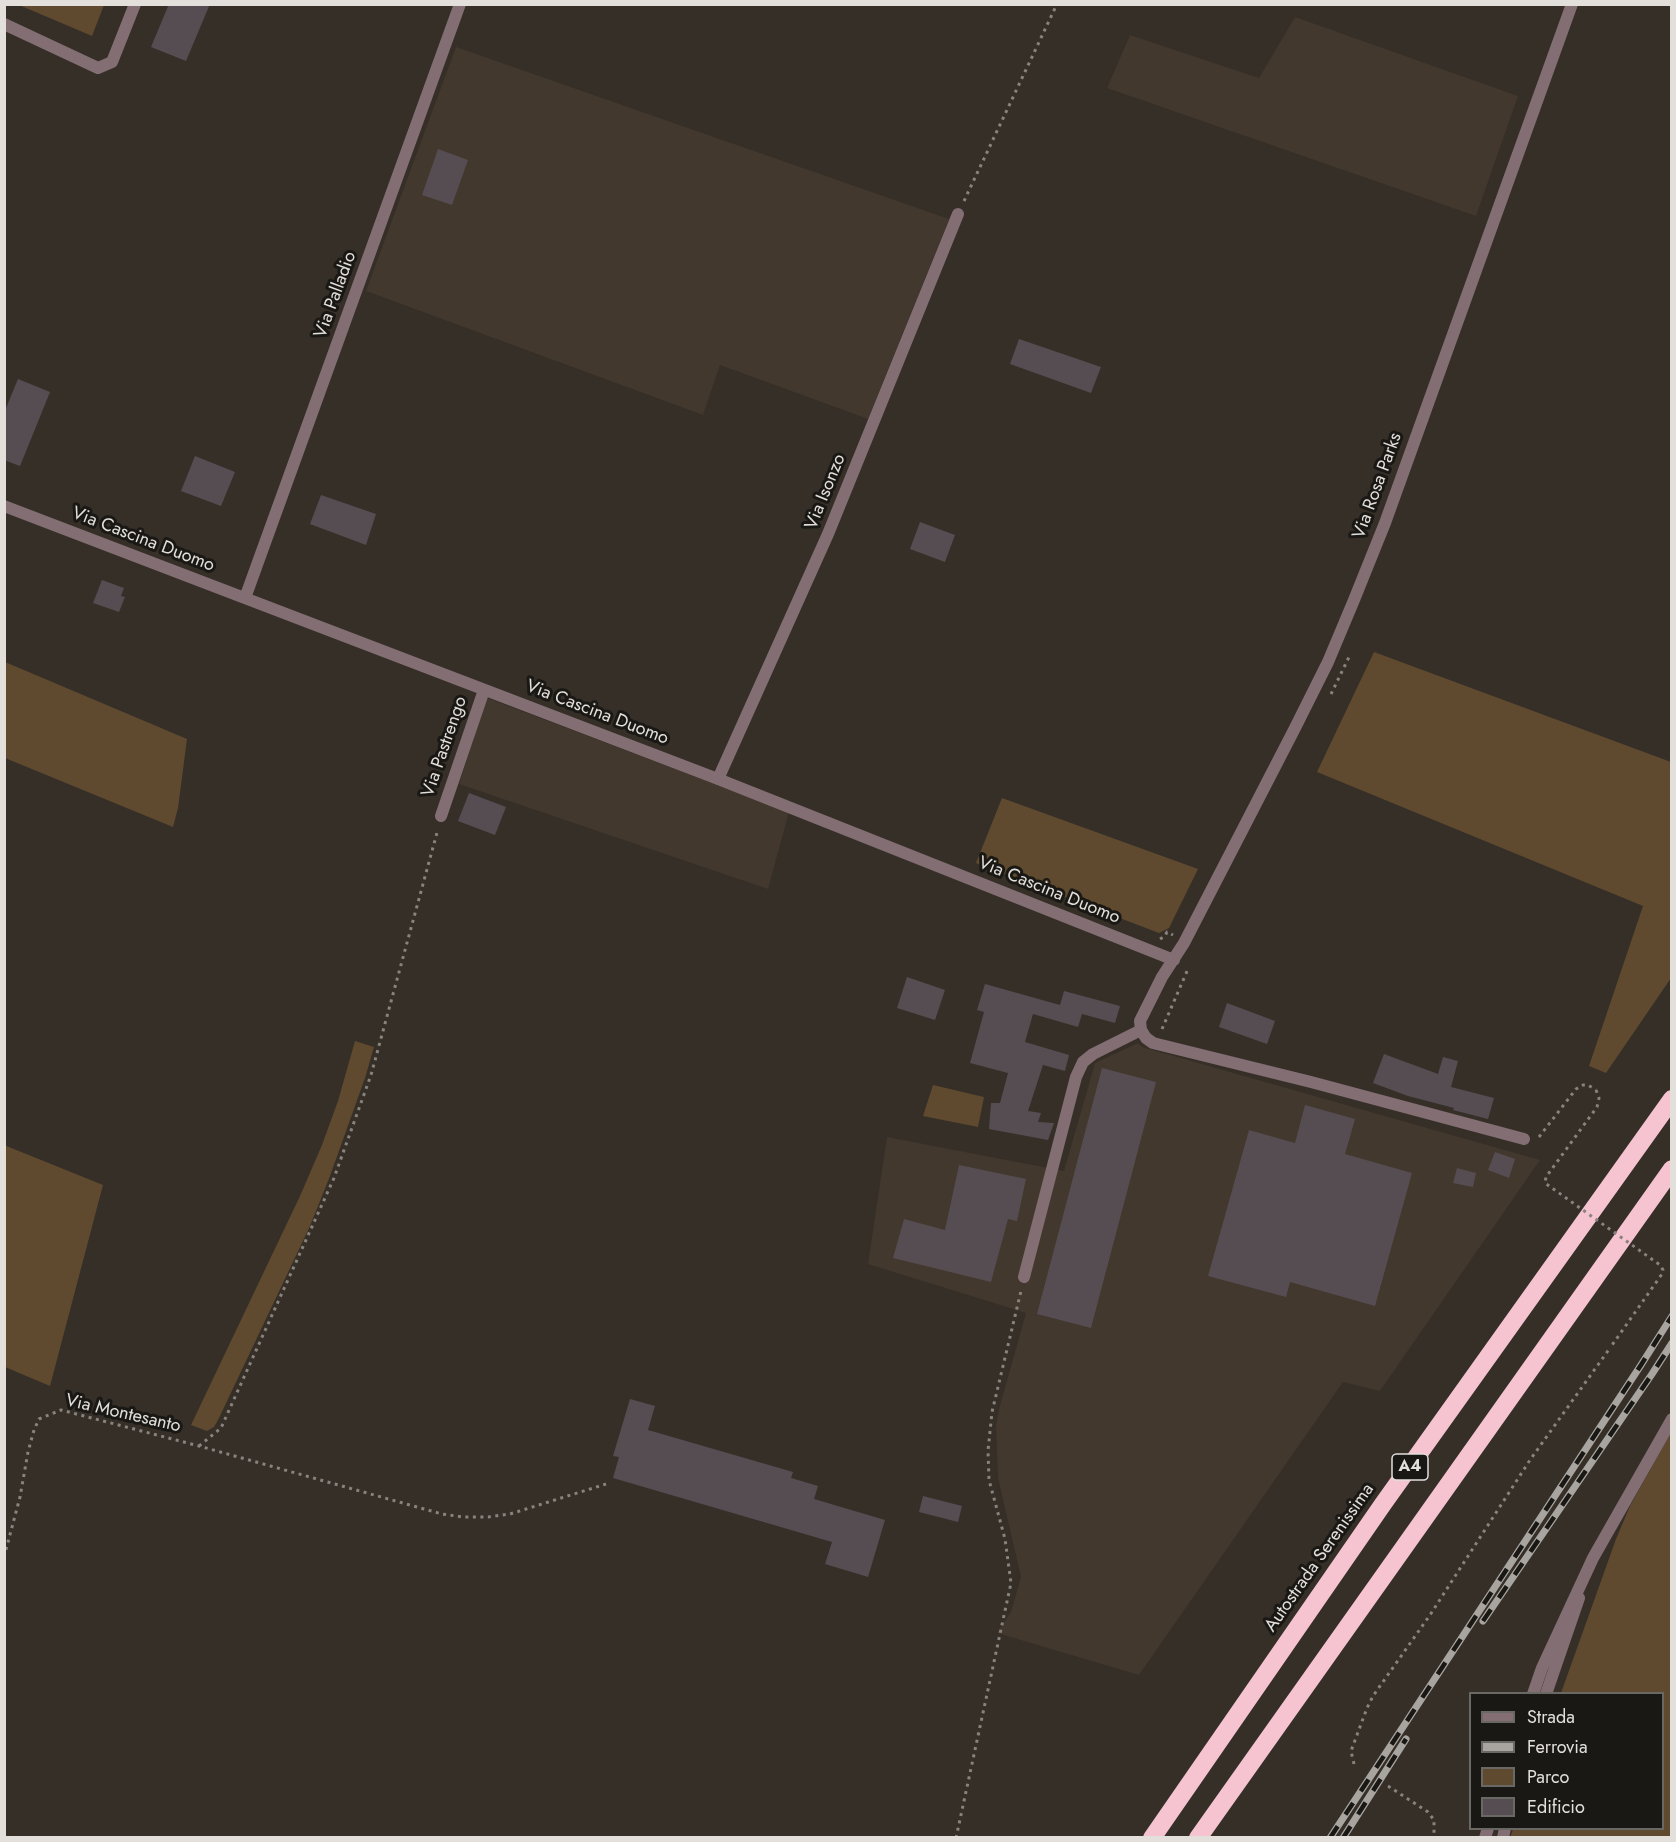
<!DOCTYPE html>
<html>
<head>
<meta charset="utf-8">
<style>
	body { margin:0 }
	#map { position:relative; width:1676px; height:1842px; overflow:hidden; background:#352f28; font-family:Jost,sans-serif }
	canvas { display:block }
	.frame { position:absolute; inset:0; border:6px solid #e3dfdb; pointer-events:none }
	.legend { position:absolute; left:1469px; top:1692px; width:195px; height:138px; box-sizing:border-box; background:#1a1814; border:2px solid #6a6864; margin:0; padding:8px 10px; list-style:none; font-size:18px; color:#e3dfdb }
	.legend li { display:flex; align-items:center; gap:12px; height:30px }
	.legend b { width:30px; border:2px solid #6a6864 }
</style>
</head>
<body>
<div id="map">
<canvas width="1676" height="1842"></canvas>
<div class="frame"></div>
<ul class="legend">
<li><b style="height:8px;background:#836e73"></b>Strada</li>
<li><b style="height:8px;background:#a8a49f"></b>Ferrovia</li>
<li><b style="height:16px;background:#5f4a2f"></b>Parco</li>
<li><b style="height:16px;background:#564d53"></b>Edificio</li>
</ul>
</div>
<script>
const g = document.querySelector('canvas').getContext('2d');
g.lineJoin = 'round';
function fillPath(path, color) {
  g.fillStyle = color;
  g.fill(path, 'evenodd');
}
function poly(rows) {
  const path = new Path2D();
  for (const r of rows) {
    path.moveTo(r[0], r[1]);
    for (let i = 2; i < r.length; i += 2) path.lineTo(r[i], r[i + 1]);
  }
  return path;
}
function stroke(path, color, width, dash) {
  g.strokeStyle = color;
  g.lineWidth = width;
  g.lineCap = dash ? 'butt' : 'round';
  g.setLineDash(dash || []);
  g.stroke(path);
}
function drawText(font, color, halo, rows, align = 'center') {
  g.font = font + ' Jost,sans-serif';
  g.lineWidth = 6;
  g.setLineDash([]);
  g.textBaseline = 'middle';
  g.strokeStyle = halo;
  g.fillStyle = color;
  for (const [text, x, y, turn = 0] of rows) {
    g.save();
    g.translate(x, y);
    g.rotate((+turn || 0) * Math.PI / 180);
    g.textAlign = isNaN(turn) ? turn : align;
    if (halo) g.strokeText(text, 0, 0);
    g.fillText(text, 0, 0);
    g.restore();
  }
}
fillPath(poly([
	[1295,17,1518,96,1476,216,1107,88,1130,35,1259,78],
	[456,47,949,219,868,419,720,365,703,415,366,291],
	[487,698,789,812,768,889,459,784],
	[1138,1043,1142,1047,1540,1160,1380,1391,1343,1382,1139,1675,997,1633,1011,1612,1021,1577,998,1478,996,1426,999,1409,1026,1313,868,1264,887,1137,1064,1171,1095,1063]
]), '#42382d');
fillPath(poly([
	[19,5,104,5,92,36],
	[1374,652,1671,762,1671,978,1606,1073,1589,1066,1643,906,1317,772],
	[5,662,187,739,178,808,173,827,5,758],
	[1002,798,1198,869,1169,928,1159,933,976,863],
	[355,1041,374,1047,365,1078,330,1176,310,1226,219,1418,214,1427,207,1431,191,1425,300,1196,322,1145,338,1101],
	[933,1085,984,1097,978,1127,923,1116],
	[4,1145,103,1185,50,1386,5,1367],
	[1671,1432,1671,1837,1510,1838,1513,1829,1662,1828,1662,1694,1561,1693,1616,1539,1630,1506]
]), '#5f4a2f');
fillPath(poly([
	[169,4,210,4,186,61,151,47],
	[438,149,468,160,452,205,422,195],
	[1019,339,1101,367,1091,393,1010,364],
	[18,379,50,392,20,466,4,460,4,413],
	[195,456,235,472,221,506,181,491],
	[321,495,376,514,366,545,310,524],
	[920,522,955,535,945,562,910,549],
	[102,580,124,588,121,596,125,597,119,612,93,603],
	[469,793,506,807,495,835,458,821],
	[907,977,945,990,935,1020,897,1008],
	[985,984,1060,1005,1064,991,1120,1006,1115,1023,1082,1014,1078,1027,1033,1014,1025,1042,1069,1055,1065,1071,1043,1065,1028,1111,1041,1113,1038,1122,1054,1123,1048,1140,989,1129,991,1103,1000,1103,1008,1073,970,1063,984,1012,977,1010],
	[1227,1003,1275,1021,1267,1044,1219,1027],
	[1384,1054,1438,1074,1443,1057,1458,1061,1451,1087,1494,1098,1488,1119,1453,1110,1454,1108,1408,1096,1373,1083],
	[1102,1068,1156,1082,1091,1328,1037,1314],
	[1305,1105,1355,1119,1345,1154,1412,1173,1375,1306,1290,1282,1286,1297,1208,1276,1249,1130,1295,1143],
	[1495,1152,1515,1159,1509,1178,1488,1170],
	[959,1165,1026,1179,1017,1221,1008,1219,991,1282,893,1258,904,1219,945,1230],
	[1457,1168,1476,1173,1473,1187,1453,1183],
	[630,1399,655,1406,648,1430,793,1472,791,1478,818,1486,814,1499,885,1520,868,1577,825,1564,832,1542,613,1478,619,1457,613,1456],
	[923,1496,962,1506,958,1522,919,1512]
]), '#564d53');
stroke(poly([
	[964,201,1057,4],
	[1331,694,1349,657],
	[1160,939,1165,936,1167,932,1173,935],
	[1162,1029,1188,969],
	[1539,1137,1576,1089,1583,1085,1588,1085,1596,1090],
	[199,1446,221,1428,334,1178,371,1075,438,829],
	[4,1557,20,1497,28,1452,34,1430,39,1419,61,1410,199,1446,442,1514,463,1517,488,1517,510,1514,606,1484],
	[1354,1764,1351,1751,1367,1708,1373,1696,1430,1615,1530,1460,1610,1348],
	[1388,1786,1428,1812,1434,1820,1434,1838],
	[956,1838,1011,1583,1005,1539,989,1480,988,1451,992,1412,1021,1291]
]), '#88837e', 3, [3, 4.5]);
stroke(poly([
	[4,24,98,68,112,62,135,4],
	[4,506,718,779,1174,960],
	[245,598,460,4],
	[718,779,828,534,958,214],
	[441,816,484,690],
	[1524,1139,1311,1082,1153,1043,1146,1038,1141,1030,1140,1021,1162,977,1184,943,1295,728,1328,662,1354,600,1385,523,1572,4],
	[1024,1277,1076,1077,1083,1062,1093,1054,1141,1030],
	[1546,1694,1579,1598],
	[1503,1838,1505,1828]
]), '#836e73', 12);
stroke(poly([
	[1533,1694,1542,1668,1593,1558,1672,1419],
	[1485,1838,1488,1828]
]), '#836e73', 12);
stroke(poly([
	[1152,1838,1383,1504,1672,1099],
	[1198,1838,1672,1169]
]), '#f6c4d0', 18);
const rail = poly([
	[1483,1621,1652,1374,1672,1343],
	[1330,1838,1641,1365,1672,1316],
	[1343,1838,1406,1739]
]);
stroke(rail, '#a8a49f', 7);
stroke(rail, '#1a1814', 4.5, [14]);
stroke(poly([
	[1596,1090,1599,1098,1597,1107,1546,1177,1545,1183,1660,1265,1663,1270,1662,1274,1610,1348]
]), '#88837e', 3, [3, 4.5]);
for (const [x, y, w] of [
	[1410,1467,36]
]) {
  const box = new Path2D();
  box.roundRect(x - w / 2, y - 13, w, 26, 4.5);
  g.fillStyle = '#1a1814';
  g.fill(box);
  stroke(box, '#e3dfdb', 1.5);
}
drawText('bold 16px', '#e3dfdb', null, [
	["A4",1410,1467]
]);
drawText('18px', '#e3dfdb', '#1a1814', [
	["Via Palladio",336,295,-70],
	["Via Rosa Parks",1378,486,-70],
	["Via Isonzo",826,492,-68],
	["Via Cascina Duomo",143,540,21],
	["Via Cascina Duomo",597,713,21],
	["Via Pastrengo",445,747,-71],
	["Via Cascina Duomo",1049,891,22],
	["Via Montesanto",123,1414,13],
	["Autostrada Serenissima",1320,1558,-55]
]);
</script>
</body>
</html>
